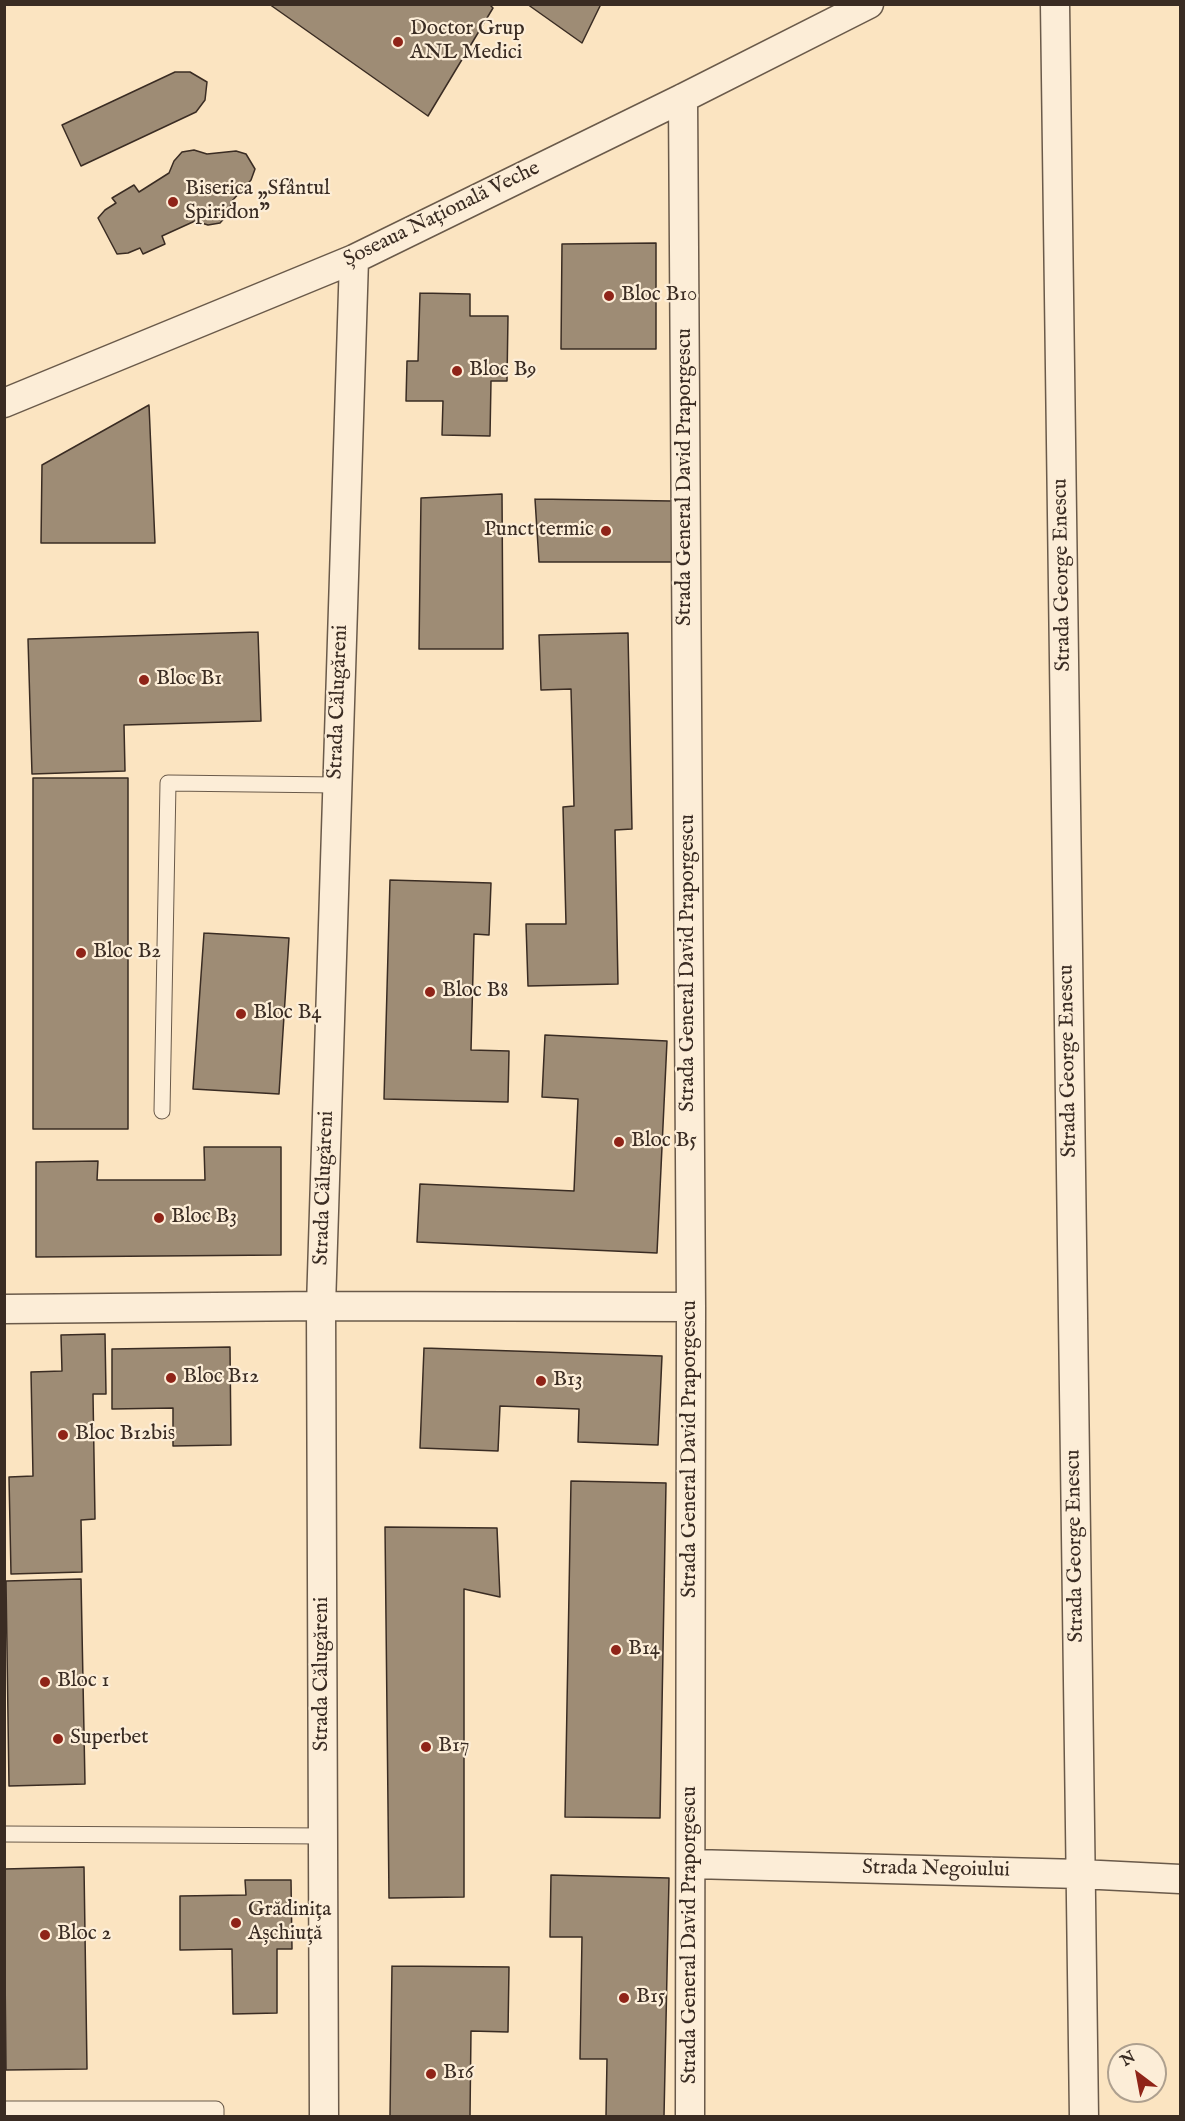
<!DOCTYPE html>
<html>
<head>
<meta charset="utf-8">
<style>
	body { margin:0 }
	#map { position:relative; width:1185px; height:2121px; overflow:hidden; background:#fbe4c1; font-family:"IM FELL English",serif }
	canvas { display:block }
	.frame { position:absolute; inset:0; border:6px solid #3a2c23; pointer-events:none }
	.north { position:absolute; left:1107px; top:2043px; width:60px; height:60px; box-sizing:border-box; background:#fcedd7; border:2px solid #aea08f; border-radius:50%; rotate:328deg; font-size:16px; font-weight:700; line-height:24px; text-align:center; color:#3a2c23 }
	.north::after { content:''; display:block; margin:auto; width:21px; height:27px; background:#8f2418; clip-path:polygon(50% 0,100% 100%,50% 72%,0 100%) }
</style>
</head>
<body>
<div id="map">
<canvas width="1185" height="2121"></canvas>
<div class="frame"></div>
<div class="north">N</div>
</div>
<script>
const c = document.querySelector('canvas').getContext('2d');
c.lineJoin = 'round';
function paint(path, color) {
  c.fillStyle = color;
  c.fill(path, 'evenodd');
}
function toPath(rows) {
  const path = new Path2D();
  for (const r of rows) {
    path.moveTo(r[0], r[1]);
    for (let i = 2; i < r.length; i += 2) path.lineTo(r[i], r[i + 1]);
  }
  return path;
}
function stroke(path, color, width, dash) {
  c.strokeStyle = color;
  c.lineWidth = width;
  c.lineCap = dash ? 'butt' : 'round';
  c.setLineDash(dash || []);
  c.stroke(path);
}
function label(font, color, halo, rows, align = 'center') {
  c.font = font + ' "IM FELL English",serif';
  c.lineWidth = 4.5;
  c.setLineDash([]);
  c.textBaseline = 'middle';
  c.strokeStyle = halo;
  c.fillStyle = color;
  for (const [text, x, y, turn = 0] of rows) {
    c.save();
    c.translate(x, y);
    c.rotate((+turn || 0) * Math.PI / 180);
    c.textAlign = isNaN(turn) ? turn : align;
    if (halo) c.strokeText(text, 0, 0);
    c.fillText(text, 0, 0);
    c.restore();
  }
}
const building = toPath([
	[269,4,489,4,493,8,428,116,269,4],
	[527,4,601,4,582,43,527,4],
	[175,72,190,72,207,82,205,100,196,112,81,166,62,125,175,72],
	[194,150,207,154,236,151,246,154,255,169,251,180,232,201,228,214,220,223,208,225,195,221,162,236,165,244,143,254,140,248,128,253,117,254,98,218,105,210,116,203,112,198,134,185,139,192,169,173,174,161,182,152,194,150],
	[656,243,656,349,561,349,562,244,656,243],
	[420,293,470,294,470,316,508,316,507,381,491,381,490,436,442,435,443,401,406,401,407,361,418,361,420,293],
	[149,405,155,543,41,543,42,465,149,405],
	[502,494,503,649,419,649,421,498,502,494],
	[535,499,672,501,678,562,539,562,535,499],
	[258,632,261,721,124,725,125,771,32,774,28,639,258,632],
	[628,633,632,829,615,830,618,984,528,986,526,924,566,924,563,807,574,806,571,689,541,690,539,635,628,633],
	[33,778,128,778,128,1129,33,1129,33,778],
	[390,880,491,883,489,935,474,934,471,1050,509,1051,508,1102,384,1099,390,880],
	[204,933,289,938,279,1094,193,1089,204,933],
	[545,1035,667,1041,657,1253,417,1242,420,1184,574,1191,578,1099,542,1097,545,1035],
	[204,1147,281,1147,281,1255,36,1257,36,1162,98,1161,97,1180,205,1180,204,1147],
	[105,1334,106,1394,93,1394,95,1519,81,1520,82,1572,11,1574,9,1477,33,1476,31,1372,62,1371,61,1335,105,1334],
	[230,1347,231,1445,173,1446,173,1408,112,1409,112,1349,230,1347],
	[424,1348,662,1356,658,1445,578,1442,579,1409,500,1406,498,1451,420,1448,424,1348],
	[571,1481,666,1483,660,1818,565,1817,571,1481],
	[385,1527,497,1528,500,1597,464,1589,464,1897,389,1898,385,1527],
	[81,1579,85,1784,9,1786,6,1581,81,1579],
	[84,1867,87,2069,6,2070,4,1869,84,1867],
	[551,1875,669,1878,664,2116,606,2116,607,2059,580,2059,582,1937,550,1937,551,1875],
	[245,1880,291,1880,292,1949,277,1949,277,2013,233,2014,232,1949,180,1950,180,1896,246,1895,245,1880],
	[392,1966,509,1967,508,2032,471,2031,470,2116,390,2116,392,1966]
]);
paint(building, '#9e8c75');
stroke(building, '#3a2c23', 1.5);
const lane = toPath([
	[162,1111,168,783,337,785],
	[4,1834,324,1836],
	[4,2109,216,2109,216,2116]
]);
const street = toPath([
	[1055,4,1084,2116],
	[683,98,691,1307,690,2116],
	[4,403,354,259,683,98,869,4],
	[4,1309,321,1306,691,1307],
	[692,1864,1080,1874,1180,1879],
	[324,2116,321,1306,354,259]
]);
stroke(lane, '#6a5a4a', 17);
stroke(street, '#6a5a4a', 31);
stroke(lane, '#fcedd7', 15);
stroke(street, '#fcedd7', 28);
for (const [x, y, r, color] of [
	[398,42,6,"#8f2418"],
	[173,202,6,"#8f2418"],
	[609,296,6,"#8f2418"],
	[457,371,6,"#8f2418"],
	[606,531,6,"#8f2418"],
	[144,680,6,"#8f2418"],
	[81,953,6,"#8f2418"],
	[430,992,6,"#8f2418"],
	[241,1014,6,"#8f2418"],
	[619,1142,6,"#8f2418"],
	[159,1218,6,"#8f2418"],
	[171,1378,6,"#8f2418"],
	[541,1381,6,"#8f2418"],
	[63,1435,6,"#8f2418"],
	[616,1650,6,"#8f2418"],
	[45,1682,6,"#8f2418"],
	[58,1739,6,"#8f2418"],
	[426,1747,6,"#8f2418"],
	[236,1923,6,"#8f2418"],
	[45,1935,6,"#8f2418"],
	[624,1998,6,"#8f2418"],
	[431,2074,6,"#8f2418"]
]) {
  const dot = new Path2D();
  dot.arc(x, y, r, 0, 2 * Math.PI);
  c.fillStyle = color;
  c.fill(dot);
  stroke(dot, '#fcedd7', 2);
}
label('21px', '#3a2c23', '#fcedd7', [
	["Doctor Grup",410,30],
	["ANL Medici",410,54],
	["Biserica „Sfântul",185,190],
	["Spiridon\"",185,214],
	["Bloc B10",621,296],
	["Bloc B9",469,371],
	["Punct termic",594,531,"right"],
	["Bloc B1",156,680],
	["Bloc B2",93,953],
	["Bloc B8",442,992],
	["Bloc B4",253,1014],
	["Bloc B5",631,1142],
	["Bloc B3",171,1218],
	["Bloc B12",183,1378],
	["B13",553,1381],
	["Bloc B12bis",75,1435],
	["B14",628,1650],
	["Bloc 1",57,1682],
	["Superbet",70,1739],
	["B17",438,1747],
	["Grădinița",248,1911],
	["Așchiuță",248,1935],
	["Bloc 2",57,1935],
	["B15",636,1998],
	["B16",443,2074]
], 'left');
label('21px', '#3a2c23', '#fcedd7', [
	["Șoseaua Națională Veche",442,215,-26],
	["Strada General David Praporgescu",686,477,-90],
	["Strada George Enescu",1063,575,-91],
	["Strada Călugăreni",339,702,-88],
	["Strada General David Praporgescu",689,963,-90],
	["Strada George Enescu",1069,1061,-91],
	["Strada Călugăreni",325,1188,-88],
	["Strada General David Praporgescu",691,1449,-90],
	["Strada George Enescu",1076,1546,-91],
	["Strada Călugăreni",323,1674,-90],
	["Strada Negoiului",936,1870,1],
	["Strada General David Praporgescu",691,1935,-90]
]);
</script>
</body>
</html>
